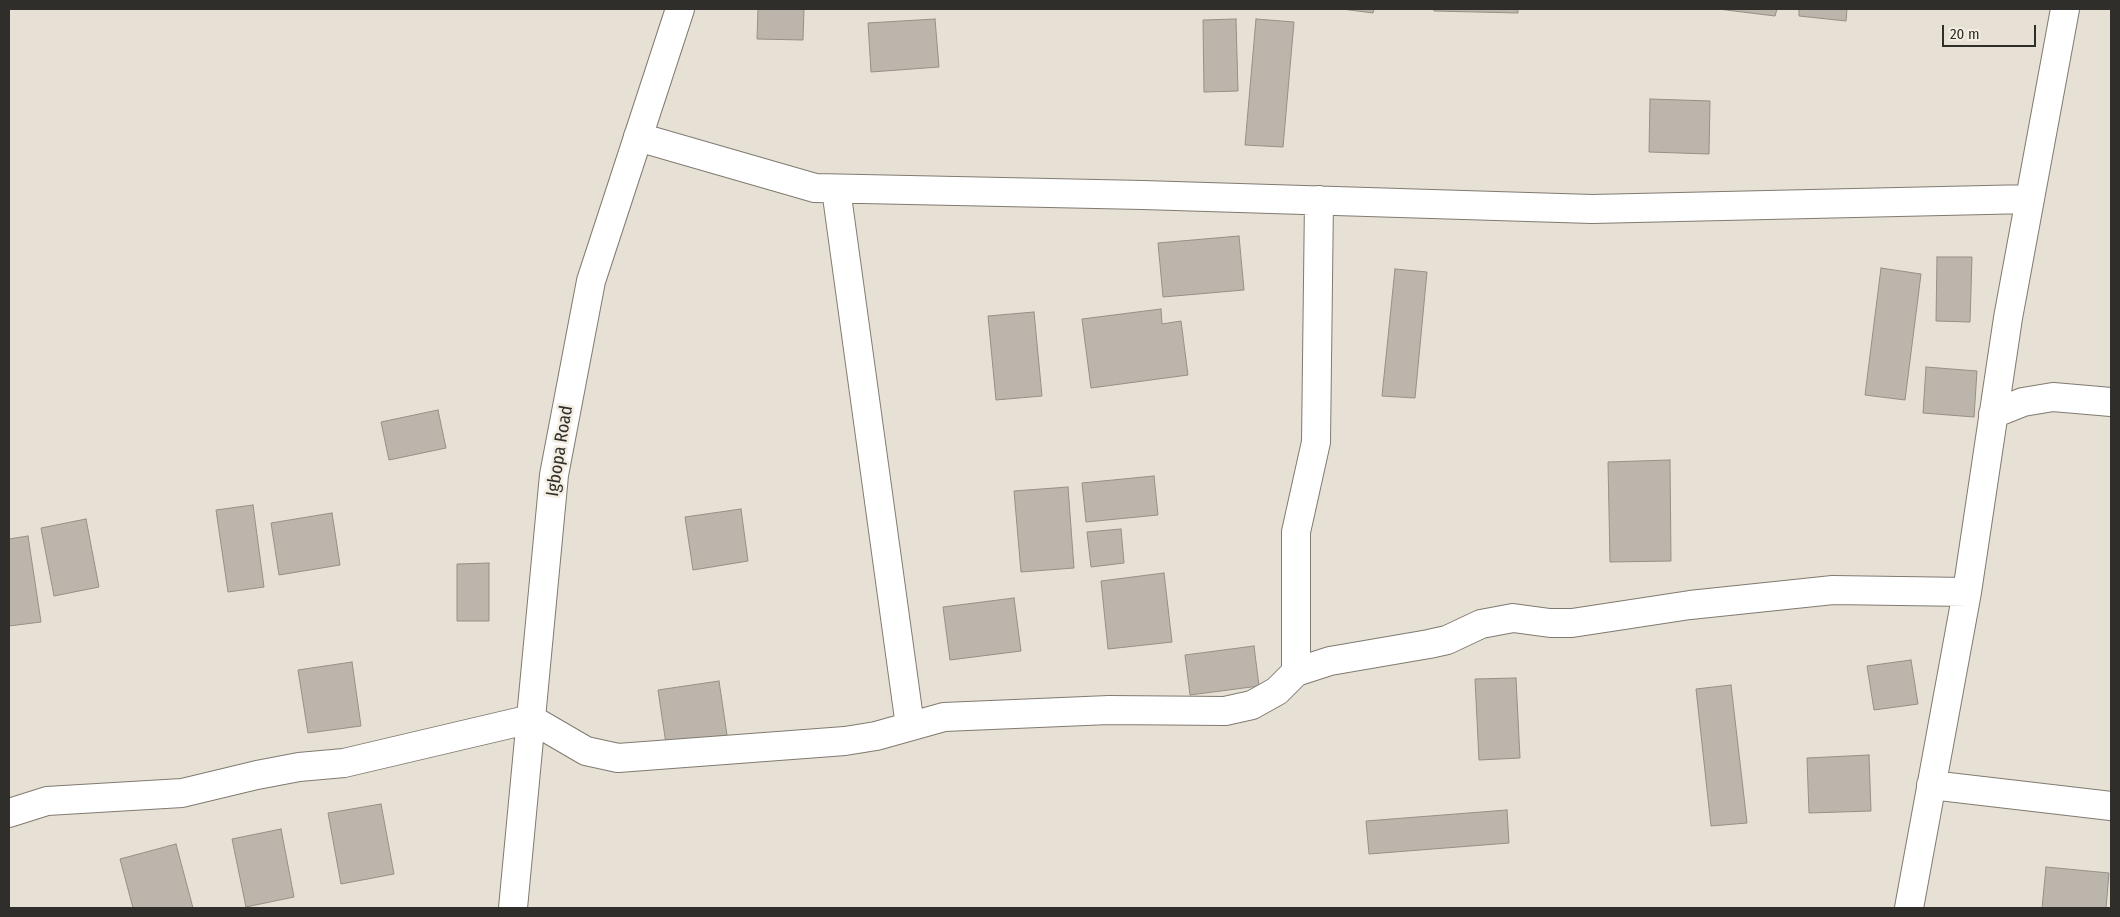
<!DOCTYPE html>
<html>
<head>
<meta charset="utf-8">
<style>
	body { margin:0 }
	#map { position:relative; width:2120px; height:917px; overflow:hidden; background:#e7e0d5; font-family:"Fira Sans Condensed",sans-serif }
	canvas { display:block }
	.frame { position:absolute; inset:0; border:10px solid #302e2a; pointer-events:none }
	.scale { position:absolute; left:1942px; top:25px; width:94px; height:22px; box-sizing:border-box; border:2px solid #302e2a; border-top:0; padding-left:6px; font-size:15px; line-height:18px; white-space:nowrap; color:#302e2a; -webkit-text-stroke:4px #f4ede2; paint-order:stroke }
</style>
</head>
<body>
<div id="map">
<canvas width="2120" height="917"></canvas>
<div class="frame"></div>
<div class="scale">20 m</div>
</div>
<script>
const c = document.querySelector('canvas').getContext('2d');
c.lineJoin = 'round';
function paint(path, color) {
  c.fillStyle = color;
  c.fill(path, 'evenodd');
}
function toPath(rows) {
  const path = new Path2D();
  for (const r of rows) {
    path.moveTo(r[0], r[1]);
    for (let i = 2; i < r.length; i += 2) path.lineTo(r[i], r[i + 1]);
  }
  return path;
}
function stroke(path, color, width, dash) {
  c.strokeStyle = color;
  c.lineWidth = width;
  c.lineCap = dash ? 'butt' : 'round';
  c.setLineDash(dash || []);
  c.stroke(path);
}
function label(font, color, halo, rows, align = 'center') {
  c.font = font + ' "Fira Sans Condensed",sans-serif';
  c.lineWidth = 5;
  c.setLineDash([]);
  c.textBaseline = 'middle';
  c.strokeStyle = halo;
  c.fillStyle = color;
  for (const [text, x, y, turn = 0] of rows) {
    c.save();
    c.translate(x, y);
    c.rotate((+turn || 0) * Math.PI / 180);
    c.textAlign = isNaN(turn) ? turn : align;
    if (halo) c.strokeText(text, 0, 0);
    c.fillText(text, 0, 0);
    c.restore();
  }
}
const building = toPath([
	[758,9,804,9,803,40,757,39,758,9],
	[1342,9,1374,9,1373,13,1342,9],
	[1434,9,1518,9,1518,13,1434,11,1434,9],
	[1718,9,1777,9,1775,16,1718,9],
	[1799,9,1847,9,1846,21,1799,16,1799,9],
	[935,19,939,67,871,72,868,23,935,19],
	[1236,19,1238,91,1204,92,1203,20,1236,19],
	[1256,19,1294,22,1283,147,1245,145,1256,19],
	[1650,99,1710,101,1709,154,1649,152,1650,99],
	[1239,236,1244,290,1163,297,1158,243,1239,236],
	[1937,257,1972,257,1970,322,1936,321,1937,257],
	[1881,268,1921,274,1905,400,1865,395,1881,268],
	[1395,269,1427,272,1415,398,1382,396,1395,269],
	[1161,309,1162,324,1181,321,1188,375,1091,388,1082,319,1161,309],
	[1034,312,1042,396,996,400,988,316,1034,312],
	[1926,367,1977,371,1974,417,1923,413,1926,367],
	[438,410,446,448,389,460,381,422,438,410],
	[1670,460,1671,561,1610,562,1608,462,1670,460],
	[1154,476,1158,515,1086,522,1082,483,1154,476],
	[1068,487,1074,568,1021,572,1014,491,1068,487],
	[253,505,264,587,228,592,216,510,253,505],
	[741,509,748,561,693,570,685,517,741,509],
	[332,513,340,565,279,575,271,523,332,513],
	[86,519,99,587,54,596,41,528,86,519],
	[1121,529,1124,563,1091,567,1087,532,1121,529],
	[28,536,41,622,9,626,9,539,28,536],
	[489,563,489,621,457,621,457,564,489,563],
	[1164,573,1172,642,1108,649,1101,581,1164,573],
	[1014,598,1021,651,950,660,943,607,1014,598],
	[1254,646,1259,686,1190,695,1185,655,1254,646],
	[1911,660,1918,704,1874,710,1867,666,1911,660],
	[352,662,361,726,308,733,298,670,352,662],
	[1516,678,1520,758,1479,760,1475,679,1516,678],
	[719,681,727,735,666,744,658,690,719,681],
	[1731,685,1747,823,1711,826,1696,689,1731,685],
	[1869,755,1871,811,1809,813,1807,758,1869,755],
	[381,804,394,874,341,884,328,813,381,804],
	[1507,810,1509,843,1369,854,1366,821,1507,810],
	[281,829,294,897,246,907,232,839,281,829],
	[176,844,193,908,133,908,120,859,176,844],
	[2046,867,2109,873,2106,908,2042,908,2046,867]
]);
paint(building, '#bcb5ab');
stroke(building, '#958f85', 1);
const street = toPath([
	[638,137,815,188,1143,195,1592,209,2030,199],
	[836,189,910,726],
	[1993,414,2023,402,2053,397,2111,402],
	[1296,672,1296,532,1316,442,1319,200],
	[1931,785,2111,806],
	[9,813,47,801,182,793,257,775,299,767,344,763,531,719,586,751,618,758,845,741,876,736,944,717,1109,710,1225,711,1252,705,1277,691,1296,672,1330,661,1429,644,1447,640,1481,624,1513,618,1550,623,1572,623,1690,605,1833,590,1967,592],
	[1909,908,1967,592,2008,318,2065,9]
]);
const secondary = toPath([
	[513,908,554,475,591,281,680,9]
]);
stroke(street, '#807a70', 30);
stroke(secondary, '#807a70', 30);
stroke(street, '#fff', 28);
stroke(secondary, '#fff', 28);
label('18px', '#302e2a', '#f4ede2', [
	["Igbopa Road",560,451,-81]
]);
</script>
</body>
</html>
